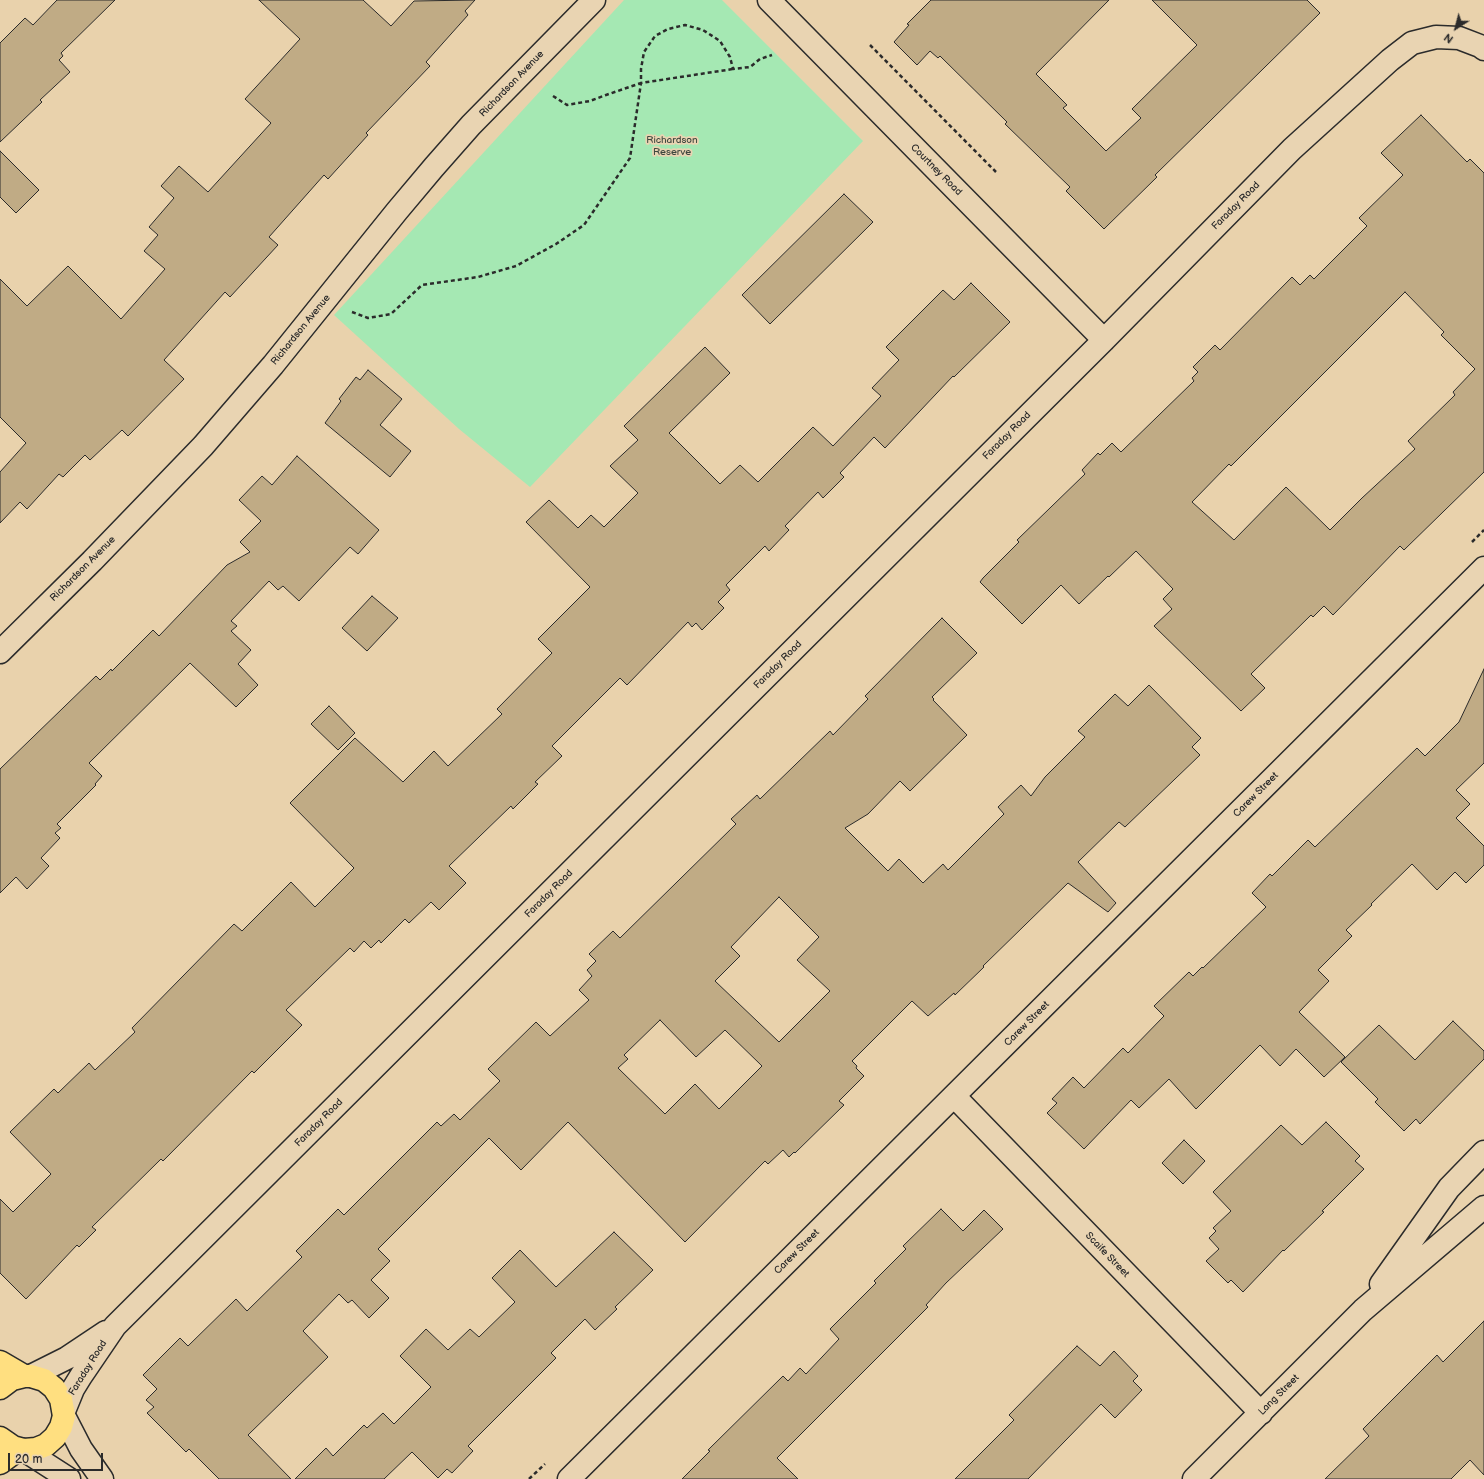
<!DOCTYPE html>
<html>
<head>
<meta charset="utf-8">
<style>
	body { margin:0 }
	#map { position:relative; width:1484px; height:1479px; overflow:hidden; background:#e9d2ac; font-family:"Balsamiq Sans",sans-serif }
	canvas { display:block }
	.north { position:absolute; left:1436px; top:8px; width:40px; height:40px; -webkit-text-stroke:3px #e9d4b2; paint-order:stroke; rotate:216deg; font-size:11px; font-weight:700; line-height:16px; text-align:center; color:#2b2b2b }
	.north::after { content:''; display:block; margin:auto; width:14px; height:18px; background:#2b2b2b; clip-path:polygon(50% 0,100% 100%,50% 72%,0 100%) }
	.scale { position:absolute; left:8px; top:1453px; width:95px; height:18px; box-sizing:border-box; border:2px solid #2b2b2b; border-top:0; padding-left:5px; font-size:12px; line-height:14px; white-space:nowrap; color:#2b2b2b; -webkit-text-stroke:3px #e9d4b2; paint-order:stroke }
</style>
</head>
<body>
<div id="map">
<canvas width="1484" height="1479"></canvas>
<div class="north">N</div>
<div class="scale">20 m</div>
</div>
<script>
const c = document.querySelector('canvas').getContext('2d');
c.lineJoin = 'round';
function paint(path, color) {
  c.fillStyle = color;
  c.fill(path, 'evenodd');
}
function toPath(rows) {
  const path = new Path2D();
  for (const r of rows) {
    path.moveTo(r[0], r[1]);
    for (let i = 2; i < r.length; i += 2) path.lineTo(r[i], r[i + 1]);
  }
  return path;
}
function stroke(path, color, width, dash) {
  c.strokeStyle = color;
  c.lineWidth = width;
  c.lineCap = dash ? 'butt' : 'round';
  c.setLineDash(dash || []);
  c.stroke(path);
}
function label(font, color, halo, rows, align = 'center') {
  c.font = font + ' "Balsamiq Sans",sans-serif';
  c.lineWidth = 3.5;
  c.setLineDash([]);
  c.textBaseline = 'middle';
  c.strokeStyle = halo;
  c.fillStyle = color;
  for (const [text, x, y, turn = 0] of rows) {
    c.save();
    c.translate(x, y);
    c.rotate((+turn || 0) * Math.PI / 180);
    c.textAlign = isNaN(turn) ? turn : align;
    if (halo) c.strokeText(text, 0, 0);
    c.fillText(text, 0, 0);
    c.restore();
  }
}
paint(toPath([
	[624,0,722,0,863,141,530,487,459,429,334,315]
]), '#a5e8b3');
const building = toPath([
	[57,0,115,0,61,53,63,56,59,60,70,72,40,100,42,102,0,142,0,43,25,18,33,25,57,0],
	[259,0,363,0,391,26,414,1,475,0,465,11,468,15,426,62,430,66,366,133,368,135,328,179,324,175,269,237,278,245,230,297,225,292,164,360,184,379,128,436,122,430,90,460,85,455,63,477,59,474,27,509,20,502,0,523,0,472,26,443,0,417,0,279,27,306,68,266,121,319,165,269,144,251,158,235,149,227,174,198,161,186,179,166,208,192,271,123,245,99,300,39,259,0],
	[931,0,1109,0,1036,74,1067,105,1063,108,1106,151,1141,118,1132,109,1197,45,1152,0,1307,0,1320,13,1155,175,1157,177,1104,229,1066,191,1070,187,1005,124,1007,122,940,56,938,58,930,51,917,65,894,42,909,25,907,24,931,0],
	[1421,115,1467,162,1470,159,1484,173,1484,472,1404,550,1400,546,1333,615,1324,606,1313,617,1311,615,1251,674,1265,688,1241,711,1154,626,1172,609,1163,599,1173,589,1136,551,1109,577,1108,576,1079,604,1061,585,1022,624,980,582,983,578,1019,542,1017,540,1085,474,1082,470,1098,453,1100,455,1112,443,1121,452,1194,381,1192,378,1198,372,1193,367,1215,345,1220,350,1292,277,1300,285,1310,275,1314,279,1367,226,1359,218,1403,175,1381,153,1421,115],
	[1405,292,1444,332,1441,335,1475,369,1453,392,1455,395,1408,441,1415,449,1362,498,1330,530,1286,487,1234,540,1192,502,1229,464,1231,466,1405,292],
	[0,151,39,190,16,213,0,197,0,151],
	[844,194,873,222,770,324,742,295,844,194],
	[971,283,1010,322,954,377,953,376,885,448,874,437,840,473,844,477,823,498,818,492,785,526,789,530,769,551,765,546,726,585,730,590,718,602,724,608,702,630,696,623,692,627,688,622,627,685,620,678,552,746,562,756,535,782,538,784,513,809,511,806,449,866,466,883,439,910,431,902,409,923,405,919,381,943,379,940,371,948,364,941,354,952,350,948,286,1010,302,1025,254,1073,252,1071,163,1161,161,1159,92,1227,96,1230,79,1247,77,1245,26,1299,0,1273,0,1199,13,1212,51,1174,10,1132,54,1089,58,1093,89,1063,95,1070,135,1032,132,1028,234,924,242,931,291,882,315,907,354,868,290,803,355,738,403,782,434,751,448,766,502,714,497,709,552,653,538,639,590,587,526,522,549,500,578,528,591,515,604,527,638,493,610,466,638,440,624,426,705,347,730,373,669,433,720,484,740,465,758,482,813,427,833,446,881,396,872,388,899,360,886,347,943,290,954,300,971,283],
	[368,370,402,399,380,425,411,451,390,477,325,423,341,401,339,399,356,377,360,380,368,370],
	[297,456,379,530,358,554,350,547,299,601,283,586,278,590,269,581,231,621,237,626,231,631,251,650,238,664,258,685,236,707,190,663,89,763,102,776,95,784,96,785,57,824,61,828,55,833,60,838,41,858,49,866,27,889,16,877,0,893,0,769,96,676,100,680,111,669,112,671,153,630,159,636,227,565,250,552,240,542,261,521,239,500,262,476,272,485,297,456],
	[372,596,398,618,367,651,342,628,372,596],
	[942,618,977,653,932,697,934,699,933,700,967,735,910,791,900,781,868,814,845,828,888,871,899,859,923,883,943,864,948,870,1004,814,998,807,1021,785,1031,796,1045,777,1085,737,1078,731,1115,694,1128,706,1149,685,1201,738,1192,747,1200,755,1125,827,1119,822,1078,862,1116,903,1108,912,1068,883,983,966,984,967,955,995,954,993,928,1016,912,1001,852,1061,857,1066,856,1068,864,1076,839,1101,844,1105,795,1153,794,1152,789,1157,783,1150,768,1164,765,1161,685,1242,568,1122,521,1170,489,1138,378,1249,390,1261,371,1280,389,1298,369,1318,352,1300,348,1303,339,1294,303,1331,328,1357,248,1435,291,1479,219,1479,189,1449,186,1452,147,1413,154,1407,146,1400,157,1389,143,1375,180,1338,188,1346,236,1299,247,1311,302,1257,296,1251,338,1209,344,1215,437,1122,441,1126,454,1114,460,1120,500,1081,488,1069,536,1022,550,1036,589,1000,579,990,592,976,587,970,596,961,589,954,613,931,620,938,736,824,731,819,757,795,760,799,830,731,833,735,868,699,865,696,942,618],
	[779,897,819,937,797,960,830,991,779,1042,715,981,740,956,731,947,779,897],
	[660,1020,696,1057,725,1030,762,1066,719,1109,695,1084,665,1114,618,1068,628,1059,624,1055,660,1020],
	[1484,669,1484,763,1456,790,1470,804,1456,818,1484,846,1484,865,1466,883,1455,872,1437,890,1412,864,1371,904,1372,905,1346,930,1352,936,1318,970,1329,981,1299,1012,1345,1057,1324,1077,1296,1049,1280,1066,1260,1045,1196,1109,1169,1079,1139,1108,1131,1100,1084,1149,1047,1113,1057,1103,1052,1099,1073,1077,1084,1088,1123,1048,1128,1053,1164,1016,1154,1006,1189,972,1193,976,1202,967,1203,968,1266,907,1252,893,1270,874,1272,876,1308,840,1315,847,1417,748,1425,756,1459,722,1484,669],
	[329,706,355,733,338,750,311,724,329,706],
	[1453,1021,1484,1051,1484,1059,1420,1124,1416,1119,1404,1131,1375,1102,1378,1099,1341,1062,1379,1025,1415,1060,1453,1021],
	[1326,1122,1360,1156,1355,1161,1364,1169,1322,1211,1324,1212,1284,1251,1283,1250,1243,1292,1231,1280,1228,1283,1206,1261,1219,1249,1209,1238,1216,1231,1213,1228,1231,1211,1213,1192,1281,1125,1302,1145,1326,1122],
	[1184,1140,1205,1161,1183,1184,1162,1163,1184,1140],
	[941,1209,963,1231,984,1210,1003,1229,946,1283,926,1305,928,1307,777,1458,798,1479,682,1479,710,1451,708,1450,783,1376,788,1381,800,1368,806,1374,839,1339,830,1329,876,1283,874,1281,906,1249,903,1246,941,1209],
	[614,1232,653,1270,615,1307,617,1309,595,1330,585,1319,551,1353,556,1358,468,1446,473,1451,452,1473,447,1469,438,1478,412,1452,384,1479,295,1479,326,1448,333,1456,364,1425,367,1428,383,1413,394,1424,431,1387,400,1356,426,1329,448,1350,470,1329,479,1337,515,1302,492,1278,520,1250,556,1287,614,1232],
	[1484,1321,1484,1475,1470,1460,1451,1479,1325,1479,1369,1436,1363,1429,1437,1355,1443,1362,1484,1321],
	[1077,1346,1100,1366,1114,1351,1138,1376,1133,1381,1142,1390,1115,1418,1101,1404,1028,1479,955,1479,1014,1420,1009,1415,1077,1346]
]);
paint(building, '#c0ab85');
stroke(building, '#2b2b2b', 1);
const minor = toPath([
	[769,0,1104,340],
	[0,652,92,561,203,446,273,365,397,211,434,167,471,125,594,0],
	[954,1096,1261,1413],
	[1381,1284,1449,1188,1484,1152],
	[31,1376,67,1358,106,1332],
	[64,1411,73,1389,81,1376,115,1326,1104,340,1292,149,1390,60,1412,43,1436,37,1459,38,1480,46,1484,49],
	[64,1416,81,1449,102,1479],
	[24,1450,69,1479],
	[569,1479,1484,568],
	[1194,1479,1363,1310,1484,1207]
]);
const major = toPath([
	[0,1362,24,1376],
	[0,1388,12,1379,24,1376,31,1376,44,1380,54,1388,61,1399,64,1416,61,1427,55,1437,46,1445,36,1449,24,1450,13,1447,0,1438],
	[0,1463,19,1449]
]);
stroke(minor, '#2b2b2b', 25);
stroke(major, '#2b2b2b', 25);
stroke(toPath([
	[870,45,996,172],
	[553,96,567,105,590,101,606,95,641,83,641,69,644,52,655,36,668,29,685,25,703,30,720,41,730,57,733,69,750,67,760,59,772,55],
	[352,312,368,318,391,314,422,285,478,277,516,266,556,244,584,225,630,158,641,83,733,69],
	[1472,542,1484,530],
	[529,1479,545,1464]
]), '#2b2b2b', 2.5, [4, 3]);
stroke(minor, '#e9d4b2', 22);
stroke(major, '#ffdf80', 22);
label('10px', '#2b2b2b', '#e9d4b2', [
	["Richardson Avenue",512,84,-46],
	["Courtney Road",936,170,45],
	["Faraday Road",1236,206,-45],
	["Richardson Avenue",301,330,-51],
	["Faraday Road",1007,436,-45],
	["Richardson Avenue",83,569,-45],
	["Faraday Road",778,665,-45],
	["Carew Street",1256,795,-45],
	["Faraday Road",549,894,-45],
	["Carew Street",1027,1024,-45],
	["Faraday Road",319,1123,-45],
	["Carew Street",797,1252,-45],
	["Scaife Street",1107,1255,46],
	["Faraday Road",88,1368,-58],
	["Lang Street",1279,1395,-45]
]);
label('10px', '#3d473f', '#e9d4b2', [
	["Richardson",672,140],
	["Reserve",672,152]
]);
</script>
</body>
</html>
